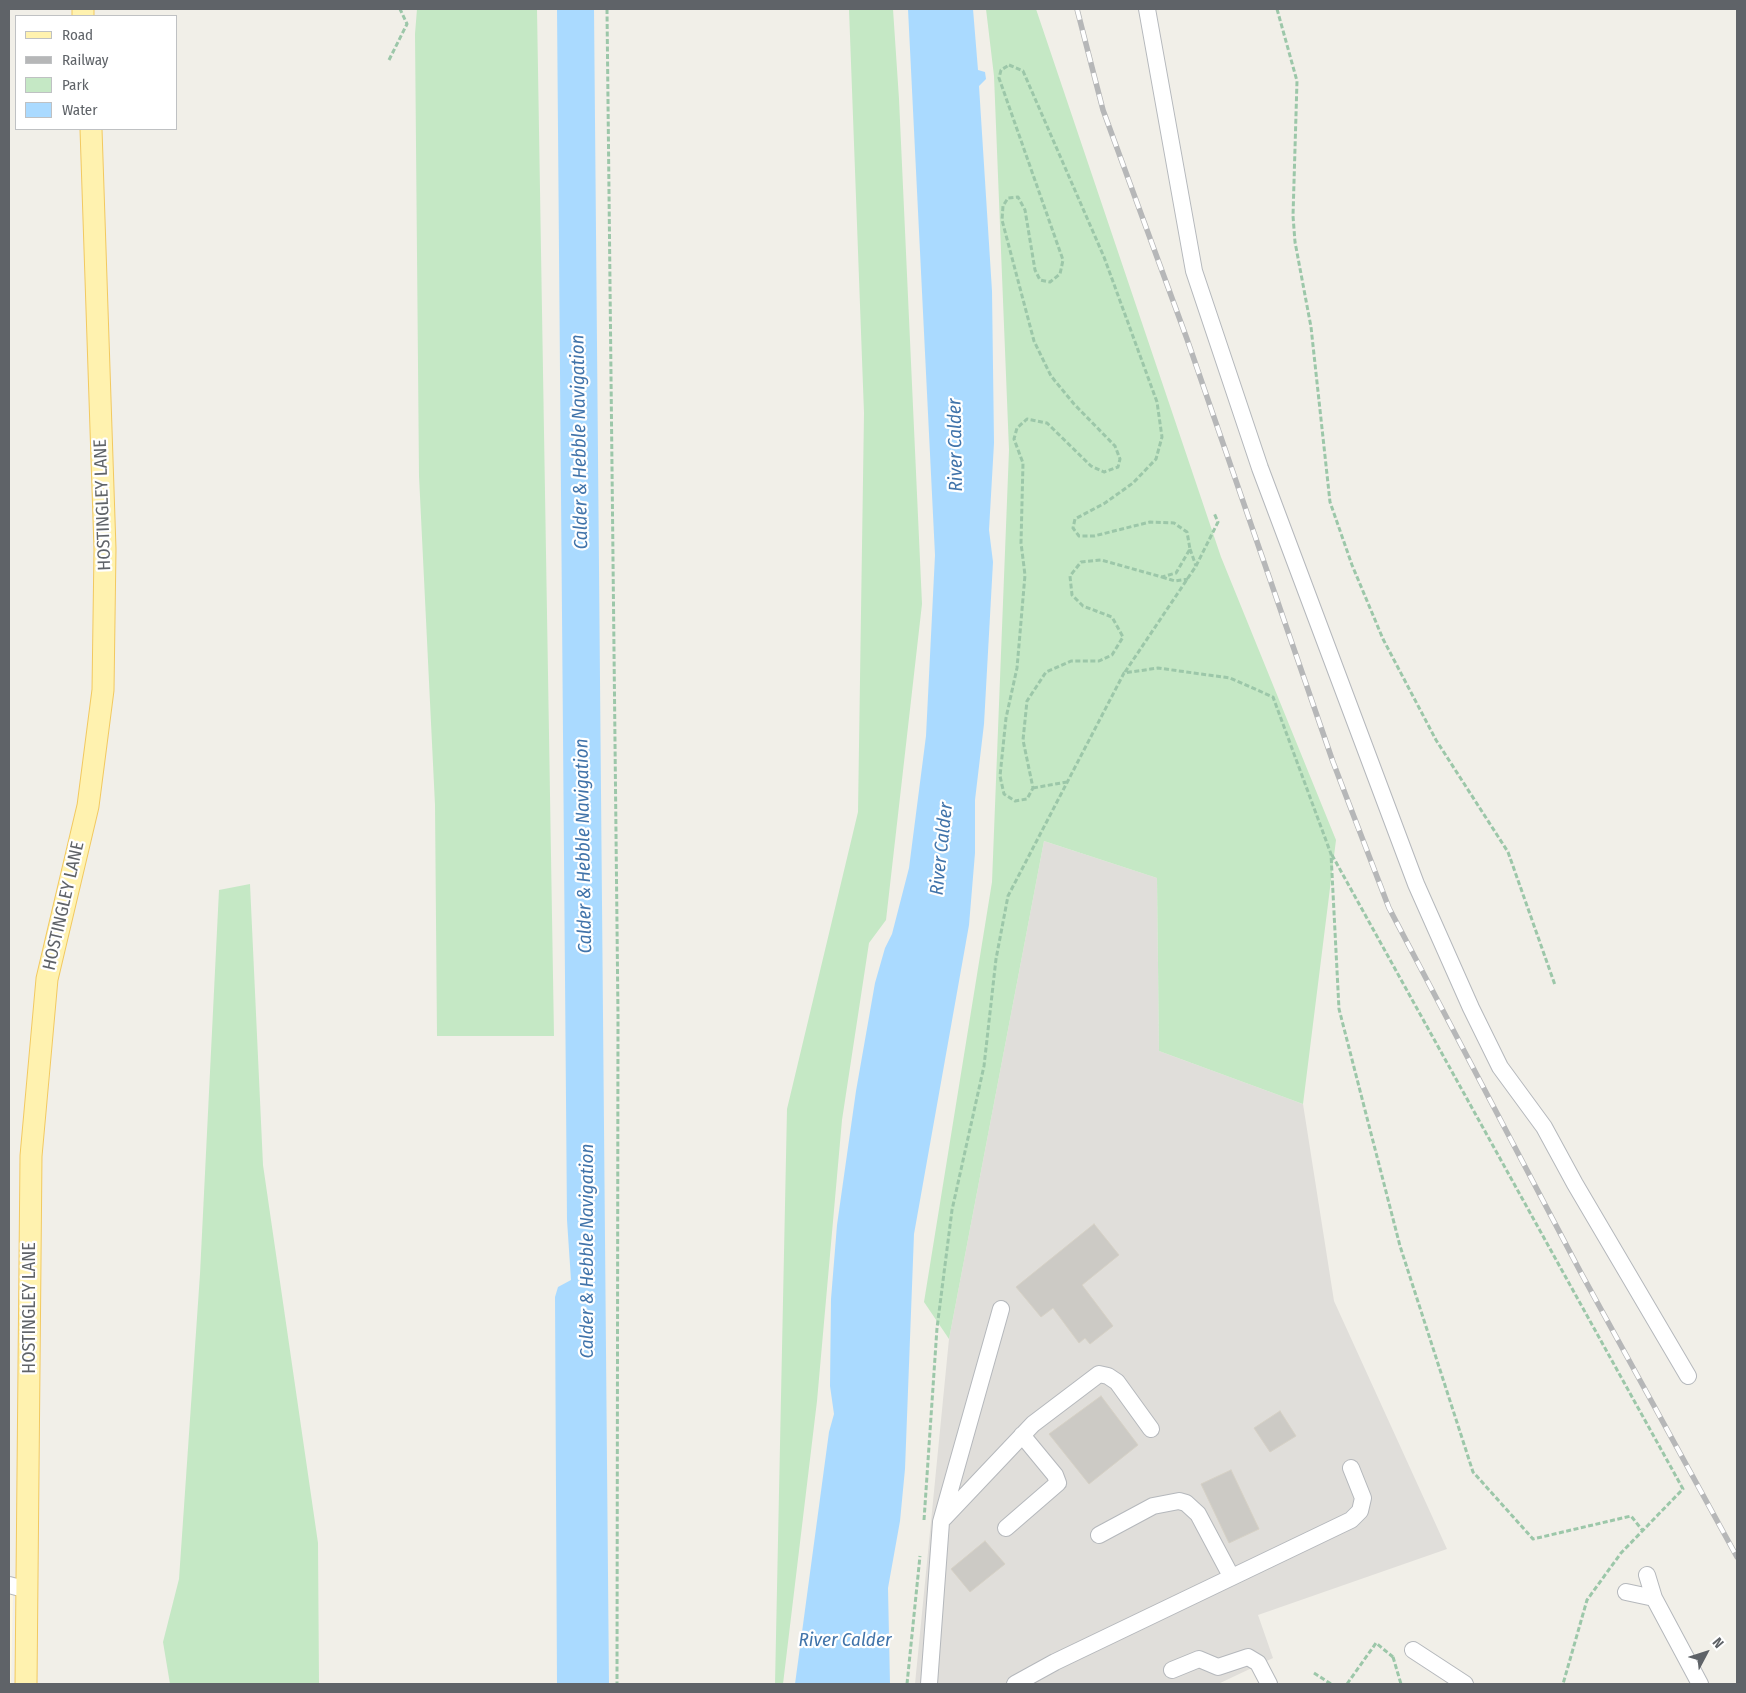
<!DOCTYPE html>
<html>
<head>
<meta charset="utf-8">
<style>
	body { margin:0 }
	#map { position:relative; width:1746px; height:1693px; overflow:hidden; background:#f1efe8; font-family:"Fira Sans Condensed",sans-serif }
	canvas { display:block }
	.frame { position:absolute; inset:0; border:10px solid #5f6368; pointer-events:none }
	.legend { position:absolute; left:15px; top:15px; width:162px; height:115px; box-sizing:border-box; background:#fff; border:1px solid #bfc1c3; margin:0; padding:6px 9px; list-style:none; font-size:15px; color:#5f6368 }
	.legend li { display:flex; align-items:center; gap:10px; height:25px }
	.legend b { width:25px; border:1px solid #bfc1c3 }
	.north { position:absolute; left:1681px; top:1628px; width:50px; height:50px; -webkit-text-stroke:4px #fff; paint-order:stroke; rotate:50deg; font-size:14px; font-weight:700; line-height:20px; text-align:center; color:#5f6368 }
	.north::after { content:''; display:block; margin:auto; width:18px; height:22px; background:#5f6368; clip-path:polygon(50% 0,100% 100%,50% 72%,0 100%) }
</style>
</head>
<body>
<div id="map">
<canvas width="1746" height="1693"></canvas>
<div class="frame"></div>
<ul class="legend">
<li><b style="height:6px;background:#fff2af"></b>Road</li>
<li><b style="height:6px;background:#b6b7b8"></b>Railway</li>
<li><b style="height:14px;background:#c5e8c5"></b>Park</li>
<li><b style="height:14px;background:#aadaff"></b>Water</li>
</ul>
<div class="north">N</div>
</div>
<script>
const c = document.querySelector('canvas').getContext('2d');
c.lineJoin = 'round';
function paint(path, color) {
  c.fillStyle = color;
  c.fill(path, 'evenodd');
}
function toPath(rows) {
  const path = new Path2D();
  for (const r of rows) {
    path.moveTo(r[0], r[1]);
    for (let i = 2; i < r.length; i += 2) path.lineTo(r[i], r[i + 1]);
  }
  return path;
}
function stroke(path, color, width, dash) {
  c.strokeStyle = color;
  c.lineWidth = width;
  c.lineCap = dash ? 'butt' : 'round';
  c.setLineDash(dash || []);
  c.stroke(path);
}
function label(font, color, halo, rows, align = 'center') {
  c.font = font + ' "Fira Sans Condensed",sans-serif';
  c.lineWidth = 4.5;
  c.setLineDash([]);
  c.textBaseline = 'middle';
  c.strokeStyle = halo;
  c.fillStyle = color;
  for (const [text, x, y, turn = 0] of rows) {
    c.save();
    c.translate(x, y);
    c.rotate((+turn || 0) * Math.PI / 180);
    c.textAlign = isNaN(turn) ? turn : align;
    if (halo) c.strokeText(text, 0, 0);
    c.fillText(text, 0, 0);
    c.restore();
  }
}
paint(toPath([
	[9,1590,13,1594,11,1684,9,1684]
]), '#fef7e0');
paint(toPath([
	[1044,841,1157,878,1159,1051,1303,1104,1334,1301,1447,1549,1258,1615,1273,1658,1218,1684,915,1684,949,1339]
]), '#e0deda');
paint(toPath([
	[417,9,537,9,554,1036,437,1036,435,805,419,476,415,34],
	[849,9,893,9,899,99,922,604,886,920,869,943,842,1120,817,1401,783,1684,775,1684,787,1109,858,812,864,413],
	[986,9,1036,9,1221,557,1336,840,1303,1104,1159,1051,1157,878,1044,841,949,1339,924,1302,992,882,1009,450,994,76],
	[250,884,263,1165,318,1543,319,1684,170,1684,163,1642,179,1579,200,1274,219,890]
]), '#c5e8c5');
paint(toPath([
	[557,9,594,9,609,1684,557,1684,555,1297,558,1287,571,1280,567,1220],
	[908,9,973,9,978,70,985,72,986,79,979,86,992,291,994,443,989,530,993,562,984,724,975,800,975,853,969,925,914,1234,905,1469,900,1521,888,1588,890,1684,795,1684,829,1432,834,1414,830,1386,831,1299,837,1225,856,1091,875,983,885,948,892,934,909,868,926,736,935,555]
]), '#aadaff');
const building = toPath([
	[1094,1224,1119,1255,1082,1285,1113,1326,1090,1344,1085,1338,1079,1343,1053,1308,1041,1317,1016,1287,1094,1224],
	[1101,1396,1138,1445,1089,1484,1049,1434,1101,1396],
	[1280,1411,1296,1436,1270,1452,1254,1428,1280,1411],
	[1231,1470,1259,1529,1229,1543,1201,1484,1231,1470],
	[985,1541,1005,1564,970,1592,951,1569,985,1541]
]);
paint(building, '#cccac5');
stroke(building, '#d6d1c6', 1);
const minor = toPath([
	[1147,9,1194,271,1260,468,1416,884,1471,1008,1500,1067,1544,1127,1575,1184,1688,1376],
	[944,1518,1033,1424,1099,1374,1108,1376,1117,1382,1151,1429],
	[1006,1528,1058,1483,1055,1475,1022,1435],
	[1099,1535,1153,1506,1179,1501,1186,1503,1198,1514,1231,1576],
	[1647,1575,1654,1598,1700,1684],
	[9,1585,28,1590],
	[1626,1592,1654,1598],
	[1413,1650,1465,1684],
	[1172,1670,1199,1659,1218,1667,1248,1657,1258,1663,1269,1684],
	[929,1684,941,1522,1001,1309],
	[1015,1684,1055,1662,1351,1520,1360,1511,1363,1498,1351,1468]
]);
const major = toPath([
	[83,9,83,16],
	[26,1684,31,1156,47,979,88,806,103,690,105,549,91,129]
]);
stroke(minor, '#b5b8bc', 18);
stroke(major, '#f2c960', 23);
stroke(toPath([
	[607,9,618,1016,617,1684],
	[1277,9,1297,81,1293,216,1295,242,1311,327,1330,502,1352,565,1383,639,1436,740,1508,852,1555,985],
	[389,60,407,24,400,9],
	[1009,65,1023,71,1104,257,1157,402,1162,437,1156,459,1133,483,1105,503,1075,519,1073,528,1079,536,1094,536,1150,522,1174,523,1187,532,1190,549,1176,573,1162,577,1101,560,1081,562,1070,576,1072,595,1083,606,1112,617,1123,637,1112,655,1099,661,1071,661,1046,672,1027,701,1023,740,1033,788,1027,799,1015,801,1004,794,1000,776,1006,718,1017,668,1025,575,1021,543,1023,463,1014,439,1017,428,1027,419,1047,423,1091,466,1104,472,1118,467,1120,459,1115,446,1074,404,1051,376,1034,341,1002,220,1003,206,1008,198,1018,197,1025,210,1035,270,1040,280,1050,282,1060,274,1063,260,999,78,1001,70,1009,65],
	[1190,549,1196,566],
	[1162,577,1175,581,1188,579],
	[1125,672,1196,566,1218,522,1214,513],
	[1033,788,1067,782],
	[1332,855,1683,1489,1621,1553,1587,1600,1563,1684],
	[924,1520,937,1328,952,1210,984,1066,996,959,1008,896,1124,673,1158,668,1230,678,1273,697,1331,854,1339,1009,1400,1246,1473,1472,1533,1539,1631,1516,1643,1531],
	[1393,1657,1401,1684],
	[1314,1673,1331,1684],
	[907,1684,920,1556],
	[1347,1684,1376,1643,1393,1657]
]), '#9cc7a9', 3, [5, 2.5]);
stroke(minor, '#fff', 16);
stroke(major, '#fff2af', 21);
const rail = toPath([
	[1077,9,1103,110,1187,339,1333,762,1389,908,1580,1271,1737,1557]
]);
stroke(rail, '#b6b7b8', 5.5);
stroke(rail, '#fff', 4, [11]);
label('18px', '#5f6368', '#fff', [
	["HOSTINGLEY LANE",103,505,-92],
	["HOSTINGLEY LANE",64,906,-77],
	["HOSTINGLEY LANE",30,1308,-90]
]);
label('italic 19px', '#4174aa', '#fff', [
	["Calder & Hebble Navigation",580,442,-91],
	["River Calder",956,445,-91],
	["Calder & Hebble Navigation",584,846,-91],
	["River Calder",942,849,-84],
	["Calder & Hebble Navigation",588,1251,-90],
	["River Calder",845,1641]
]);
</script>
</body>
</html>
